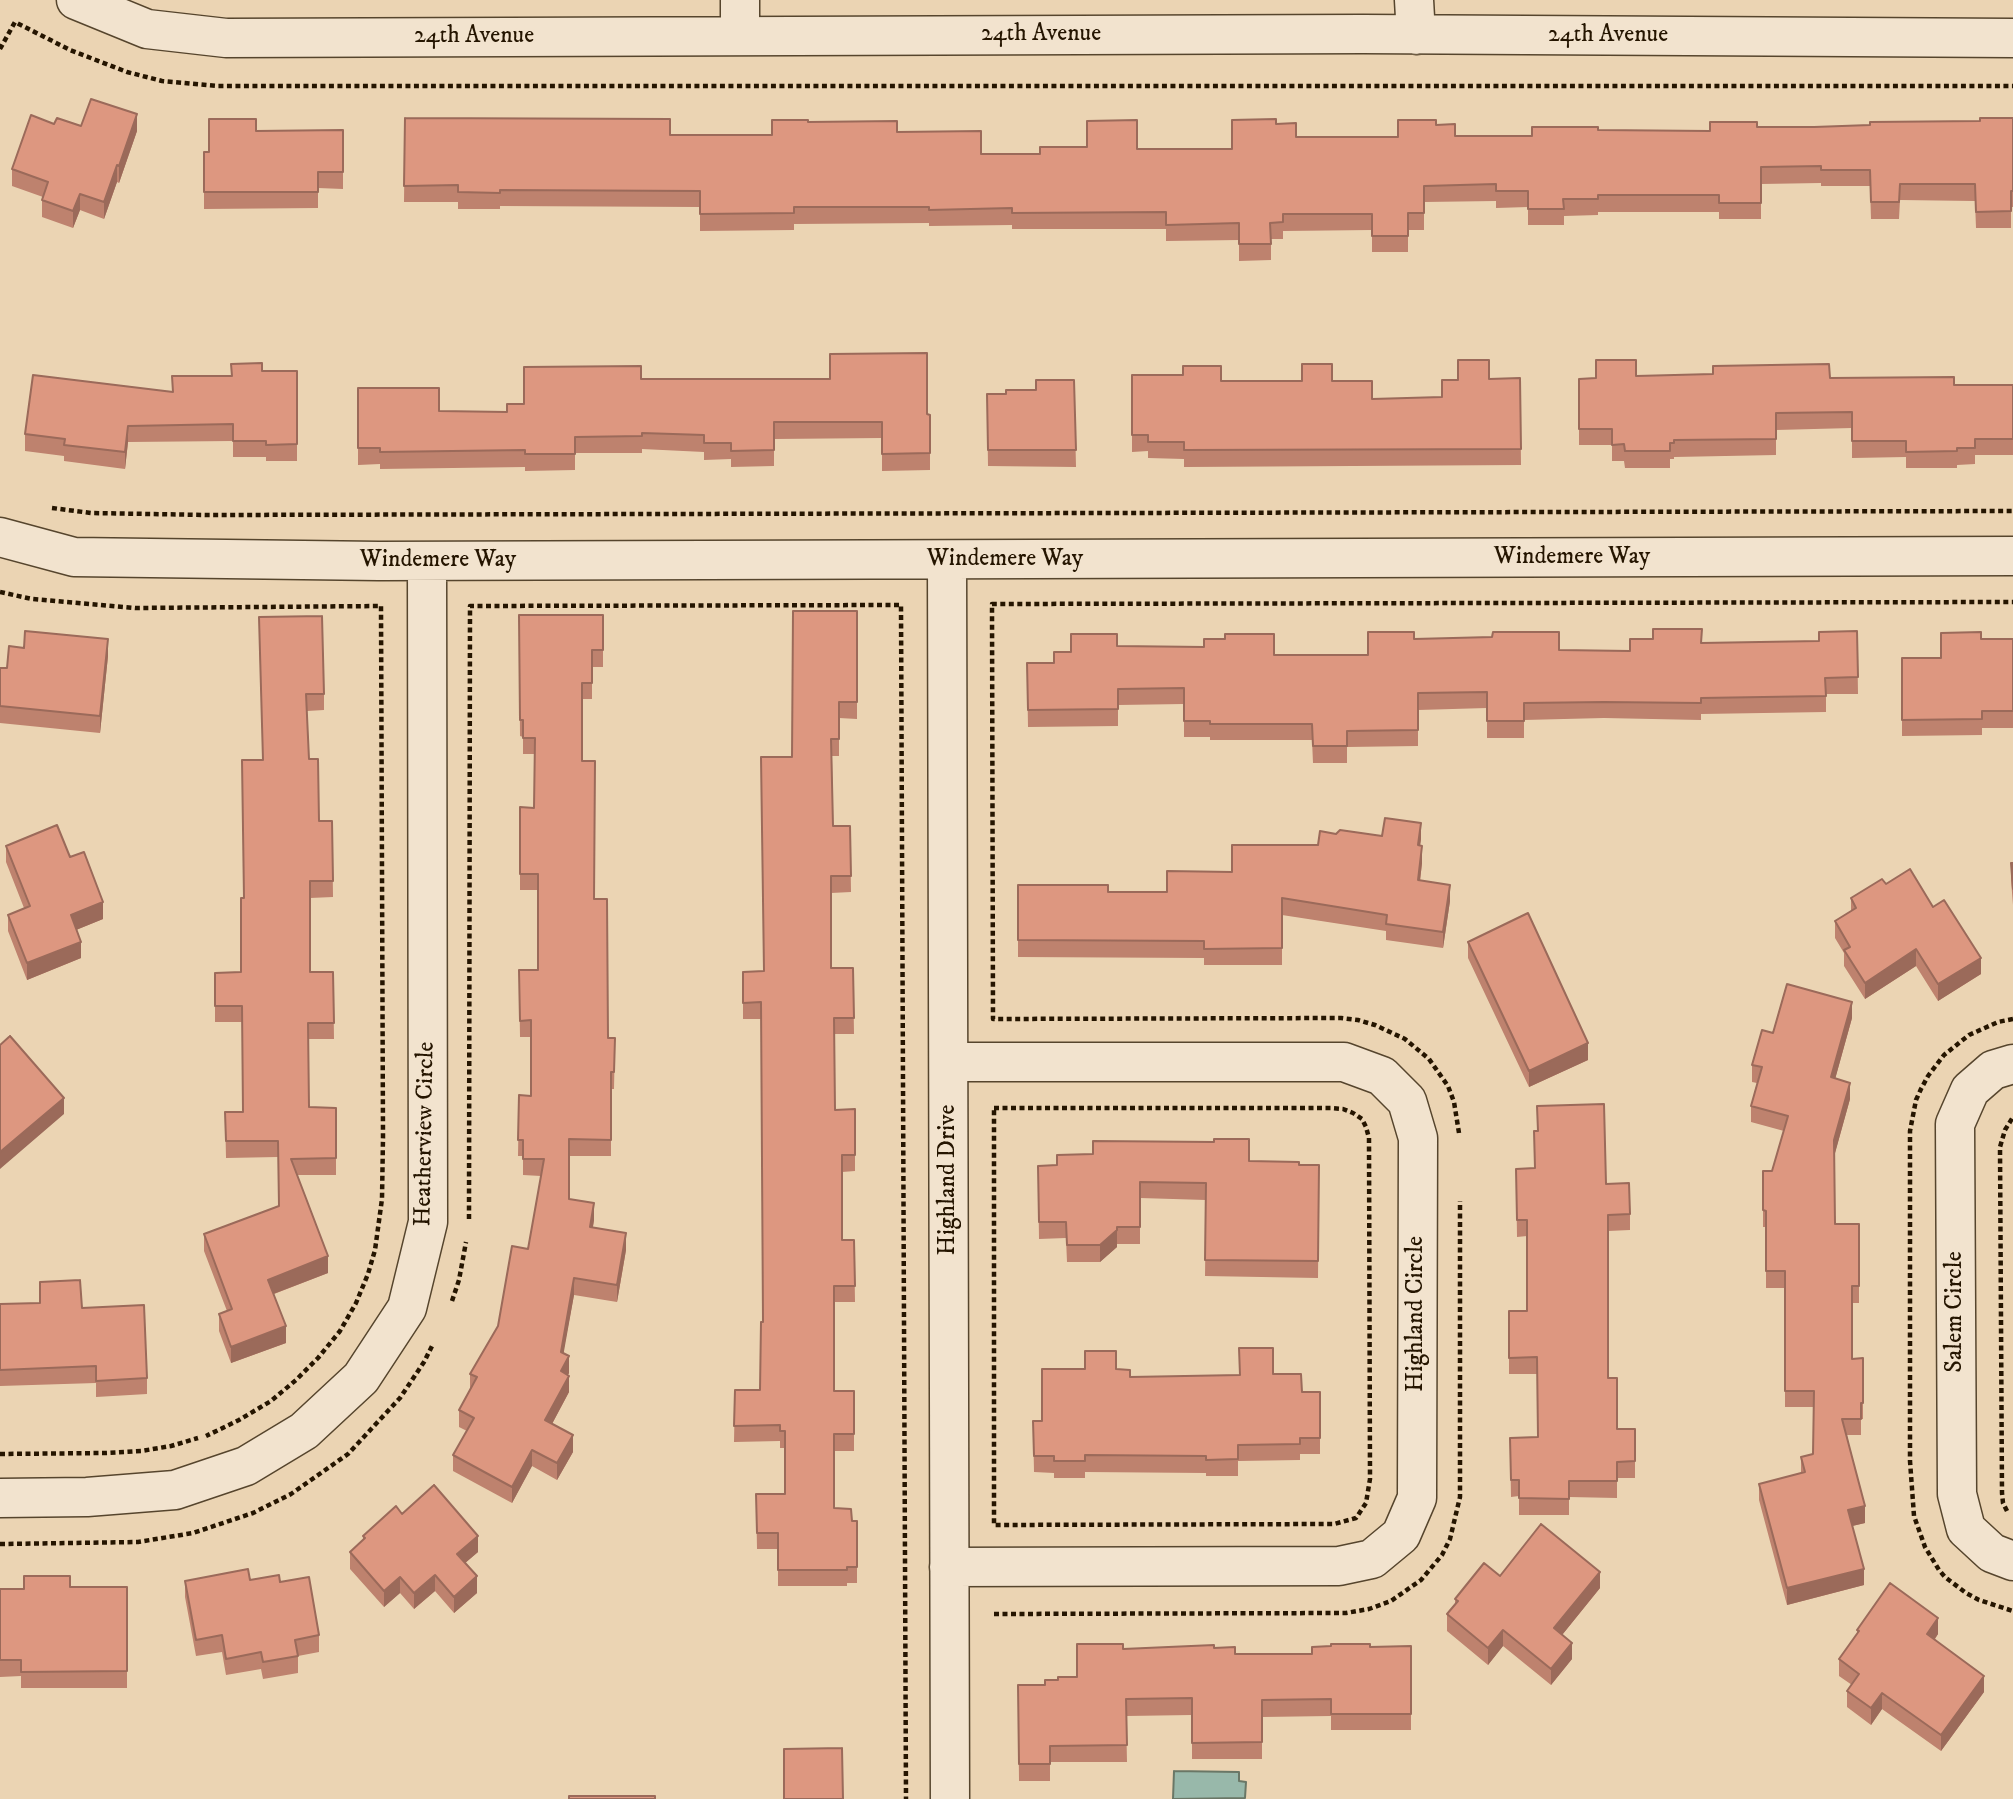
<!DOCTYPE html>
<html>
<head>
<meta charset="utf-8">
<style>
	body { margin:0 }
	canvas { display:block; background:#ebd4b3 }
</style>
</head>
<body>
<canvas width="2013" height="1799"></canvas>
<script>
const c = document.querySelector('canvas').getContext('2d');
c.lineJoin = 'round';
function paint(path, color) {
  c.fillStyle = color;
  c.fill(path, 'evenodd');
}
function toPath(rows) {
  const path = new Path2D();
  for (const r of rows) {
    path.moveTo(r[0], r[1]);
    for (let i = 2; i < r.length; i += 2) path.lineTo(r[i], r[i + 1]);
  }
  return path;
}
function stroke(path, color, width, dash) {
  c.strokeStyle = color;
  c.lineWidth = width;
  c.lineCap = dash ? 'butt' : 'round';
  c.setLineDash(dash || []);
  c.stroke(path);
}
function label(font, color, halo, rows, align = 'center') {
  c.font = font + ' "IM FELL DW Pica",serif';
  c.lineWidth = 6;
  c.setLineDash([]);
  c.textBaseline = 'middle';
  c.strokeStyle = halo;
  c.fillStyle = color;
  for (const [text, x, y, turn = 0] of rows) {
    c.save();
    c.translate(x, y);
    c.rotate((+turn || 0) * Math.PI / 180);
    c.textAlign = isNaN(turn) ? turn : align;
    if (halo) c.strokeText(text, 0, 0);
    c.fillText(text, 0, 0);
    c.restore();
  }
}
const water = toPath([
	[1174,1771,1239,1772,1239,1781,1246,1782,1245,1798,1173,1799,1174,1771]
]);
paint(water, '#98b8aa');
stroke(water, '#6a7766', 2);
const street = toPath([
	[76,0,147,29,226,38,1363,34,2013,38],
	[740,0,740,36],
	[1414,0,1416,35],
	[0,537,74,557,379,561,2013,556],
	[947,560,950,1799],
	[949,1062,1344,1062,1382,1076,1407,1101,1418,1138,1417,1498,1401,1535,1372,1559,1339,1566,949,1567],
	[2013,1064,1993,1070,1970,1090,1955,1124,1957,1494,1966,1529,1992,1553,2013,1561],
	[0,1498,87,1497,175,1490,246,1466,304,1431,361,1378,407,1308,428,1222,427,562]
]);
stroke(street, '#56452d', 41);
stroke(toPath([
	[0,49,15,22,70,50,127,72,162,81,217,86,2013,86],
	[52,508,91,513,208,515,2013,511],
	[0,592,32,599,135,608,381,606,383,1138,382,1199,375,1250,368,1274,356,1303,340,1331,318,1358,296,1380,271,1401,239,1420,206,1436],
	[2013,1019,1998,1022,1969,1035,1944,1055,1928,1076,1921,1089,1916,1100,1910,1131,1910,1461,1914,1516,1925,1547,1939,1570,1945,1577,1966,1593,1979,1600,2013,1611],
	[994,1108,1331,1108,1343,1109,1353,1113,1362,1119,1366,1127,1369,1138,1370,1479,1366,1503,1356,1518,1334,1524,994,1525,994,1108],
	[1459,1133,1454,1102,1448,1086,1429,1059,1405,1039,1375,1025,1358,1020,1341,1018,993,1019,992,604,2013,602],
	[469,1219,470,606,901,605,906,1799],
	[452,1301,459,1280,466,1242],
	[0,1454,105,1453,141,1451,171,1446,198,1438],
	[2007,1511,2003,1503,2002,1493,2000,1147,2005,1130,2013,1117],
	[0,1544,138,1542,193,1533,253,1513,291,1494,348,1454,400,1398,424,1362,433,1344],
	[994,1614,1346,1613,1369,1609,1391,1601,1421,1580,1442,1555,1450,1539,1460,1497,1460,1201]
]), '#251500', 4.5, [5, 3.5]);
stroke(street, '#f2e3ce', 38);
paint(toPath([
	[405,118,670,135,772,135,808,122,897,132,981,154,1040,154,1137,149,1232,149,1276,124,1296,137,1398,137,1436,125,1455,136,1532,136,1598,130,1710,131,1757,127,1814,127,1980,121,2013,118,2013,207,2011,207,2011,228,1976,228,1975,201,1900,200,1899,219,1871,219,1870,186,1821,186,1821,183,1761,184,1761,219,1719,219,1719,212,1598,212,1598,215,1564,216,1564,225,1528,225,1528,207,1496,208,1496,201,1424,202,1424,230,1408,230,1408,252,1372,252,1372,230,1283,231,1283,239,1271,239,1271,260,1239,261,1239,240,1166,241,1166,229,1012,229,1012,225,929,226,929,223,794,224,794,230,700,231,700,207,500,206,500,209,458,209,458,202,404,202],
	[54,124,137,131,119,183,117,182,104,219,80,210,73,228,42,217,42,200,43,197,12,186,12,169],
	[343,130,343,189,318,188,318,208,204,209,204,152,209,152,256,131],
	[262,371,297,371,297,461,266,461,266,457,233,457,233,441,128,442,125,469,64,461,64,456,25,451,25,434,231,376],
	[1132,375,1221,381,1332,381,1372,399,1442,397,1489,379,1520,378,1521,465,1184,467,1184,459,1148,458,1148,451,1132,452],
	[1636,376,1830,378,1954,385,2013,385,2013,455,1975,455,1975,464,1957,465,1957,468,1906,468,1906,457,1852,458,1852,428,1776,430,1776,455,1674,457,1674,459,1670,459,1670,468,1625,468,1624,461,1612,461,1612,445,1579,445,1579,379],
	[641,379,930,415,930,470,882,471,882,438,774,439,774,466,731,467,731,459,704,460,704,452,642,449,642,453,575,453,575,470,525,471,525,467,380,469,380,464,358,465,358,388,439,411,507,412,524,404],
	[1074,380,1076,467,988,466,987,394,1006,394,1036,390],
	[857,611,857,719,839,718,839,756,832,756,833,826,850,826,851,892,831,893,831,968,853,968,854,1034,834,1034,835,1110,855,1109,855,1171,842,1172,842,1240,854,1240,855,1302,834,1302,834,1391,854,1391,854,1451,834,1451,834,1508,852,1521,857,1521,857,1583,847,1583,847,1586,778,1586,778,1549,757,1549,756,1494,785,1494,785,1448,780,1448,780,1441,734,1442,735,1390,760,1390,763,1322,761,1019,743,1019,743,972,764,971,792,757],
	[519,615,603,615,603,667,592,667,592,699,582,699,582,761,608,1038,615,1038,614,1089,611,1089,611,1156,569,1156,569,1199,594,1220,593,1227,626,1250,617,1302,574,1295,563,1353,569,1373,568,1375,569,1392,552,1424,573,1452,557,1480,532,1466,512,1503,453,1471,453,1455,467,1431,459,1427,459,1410,470,1389,470,1374,498,1326,528,1249,541,1176,523,1175,523,1156,518,1156,519,1095,531,1096,531,1037,520,1037,519,970,538,970,538,890,520,890,520,807,534,808,535,754,523,754,523,737,520,736],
	[1857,631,1858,694,1826,694,1826,712,1701,714,1701,720,1604,718,1524,720,1524,738,1487,738,1487,708,1418,710,1418,746,1347,747,1347,763,1313,763,1312,740,1210,740,1210,737,1184,737,1184,704,1118,705,1118,726,1028,727,1027,663,1054,663,1071,652,1117,646,1274,655,1368,655,1414,639,1559,650,1630,651,1701,643,1819,641],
	[259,634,324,694,324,710,307,711,309,759,319,821,332,821,333,897,310,898,310,972,333,972,334,1039,308,1039,309,1107,336,1108,336,1175,297,1175,328,1273,274,1294,286,1343,231,1363,219,1331,219,1314,227,1311,204,1251,204,1234,278,1206,278,1157,226,1158,225,1112,243,1112,242,1022,215,1022,215,973,241,972,244,898,263,760],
	[1981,639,2013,639,2013,728,1982,728,1982,735,1902,736,1902,658,1941,658],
	[108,656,100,733,0,723,0,668,7,668],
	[1336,834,1421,839,1420,845,1422,863,1420,881,1450,901,1443,948,1386,940,1386,931,1282,915,1282,965,1204,965,1204,958,1018,957,1018,885,1108,892,1167,892,1318,845],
	[6,846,70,857,103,919,76,930,81,958,27,980,8,931,8,915,24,908,6,862],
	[2011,863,2013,863,2013,905,2011,880],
	[1886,884,1933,907,1981,974,1938,1001,1916,966,1865,999,1844,966,1844,953,1835,938,1835,921,1851,911,1851,898],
	[1468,942,1588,1060,1529,1087,1468,958],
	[1852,1018,1835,1079,1850,1099,1834,1156,1835,1224,1859,1224,1859,1303,1852,1303,1852,1359,1863,1358,1863,1419,1861,1419,1861,1435,1847,1435,1865,1523,1852,1526,1864,1585,1787,1605,1759,1500,1759,1484,1801,1473,1801,1457,1813,1454,1813,1407,1785,1407,1785,1288,1766,1288,1766,1227,1763,1227,1763,1171,1772,1171,1784,1131,1751,1122,1751,1106,1757,1083,1752,1082,1752,1065,1773,1033],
	[1537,1106,1606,1184,1630,1214,1630,1230,1608,1231,1608,1378,1617,1429,1635,1429,1635,1478,1617,1478,1617,1498,1569,1497,1569,1515,1519,1515,1519,1496,1511,1497,1510,1438,1538,1437,1537,1374,1509,1374,1509,1311,1527,1311,1527,1236,1517,1237,1516,1169,1534,1168,1538,1131],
	[1249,1161,1319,1165,1318,1278,1205,1276,1206,1200,1140,1198,1140,1244,1117,1244,1117,1247,1100,1262,1067,1262,1066,1238,1039,1239,1038,1166],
	[40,1282,82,1308,147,1378,147,1394,96,1397,96,1383,0,1386,0,1304,40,1303],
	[1116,1369,1130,1377,1273,1374,1302,1392,1320,1392,1320,1454,1300,1454,1300,1460,1238,1461,1238,1476,1206,1476,1206,1473,1085,1472,1085,1478,1054,1478,1054,1473,1034,1472,1033,1421,1042,1421],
	[402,1514,478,1552,465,1563,477,1593,454,1613,435,1591,414,1609,400,1593,384,1607,350,1569,350,1552,363,1540,363,1536],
	[1500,1576,1600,1588,1562,1635,1572,1659,1551,1685,1503,1646,1488,1665,1447,1631,1447,1614,1455,1604,1455,1599],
	[250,1580,280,1582,319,1635,319,1652,298,1656,298,1673,263,1679,261,1669,226,1675,222,1652,196,1656,185,1597,185,1581],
	[70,1587,127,1587,127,1688,21,1688,21,1676,0,1677,0,1589,24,1589],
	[1857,1630,1938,1634,1935,1639,1984,1692,1941,1751,1882,1709,1871,1725,1847,1707,1847,1691,1852,1685,1839,1676,1839,1659,1857,1635],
	[1411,1646,1411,1730,1331,1730,1331,1716,1262,1717,1262,1759,1192,1759,1192,1715,1126,1716,1127,1762,1050,1762,1050,1781,1019,1781,1018,1685,1045,1685,1058,1680,1077,1677,1123,1649,1214,1648,1235,1654,1312,1654,1370,1647]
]), '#be826e');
paint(toPath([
	[137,114,137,131,119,183,119,166],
	[117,165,117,182,104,219,104,202],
	[80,194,80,210,73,228,73,211],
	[128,426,128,442,125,469,125,452],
	[108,639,108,656,100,733,100,716],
	[1421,823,1421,839,1418,861,1418,845],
	[1422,846,1422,863,1418,897,1418,880],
	[1450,885,1450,901,1443,948,1443,932],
	[103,902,103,919,71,932,71,915],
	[81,942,81,958,27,980,27,963],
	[1916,949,1916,966,1865,999,1865,983],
	[1981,958,1981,974,1938,1001,1938,984],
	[1852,1002,1852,1018,1831,1094,1831,1077],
	[1588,1043,1588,1060,1529,1087,1529,1071],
	[1850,1083,1850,1099,1834,1157,1834,1140],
	[64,1098,64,1114,0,1169,0,1152],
	[594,1203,594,1220,590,1243,590,1227],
	[1117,1230,1117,1247,1100,1262,1100,1245],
	[626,1233,626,1250,617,1302,617,1285],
	[328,1256,328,1273,268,1296,268,1280],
	[574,1278,574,1295,561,1368,561,1352],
	[286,1326,286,1343,231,1363,231,1347],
	[569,1356,569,1373,561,1387,561,1371],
	[569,1376,569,1392,545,1437,545,1420],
	[573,1435,573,1452,557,1480,557,1463],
	[532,1450,532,1466,512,1503,512,1487],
	[1865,1506,1865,1523,1848,1527,1848,1510],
	[478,1536,478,1552,457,1570,457,1554],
	[1864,1569,1864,1585,1787,1605,1787,1588],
	[1600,1572,1600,1588,1554,1645,1554,1628],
	[435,1575,435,1591,414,1609,414,1593],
	[477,1576,477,1593,454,1613,454,1597],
	[400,1577,400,1593,384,1607,384,1591],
	[1938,1618,1938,1634,1927,1650,1927,1634],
	[1503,1630,1503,1646,1488,1665,1488,1648],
	[1572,1643,1572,1659,1551,1685,1551,1669],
	[1984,1676,1984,1692,1941,1751,1941,1735],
	[1882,1693,1882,1709,1871,1725,1871,1708]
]), '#9b6a5a');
const building = toPath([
	[91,99,137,114,119,166,117,165,104,202,80,194,73,211,42,200,48,182,12,169,31,115,54,124,57,118,81,126,91,99],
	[405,118,670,119,670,135,772,135,772,120,808,120,808,122,897,121,897,132,981,131,981,154,1040,154,1040,147,1087,147,1087,121,1137,120,1137,149,1232,149,1232,120,1276,119,1276,124,1296,123,1296,137,1398,137,1398,120,1436,120,1436,125,1455,124,1455,136,1532,136,1532,127,1598,127,1598,130,1710,131,1710,122,1757,122,1757,127,1814,127,1870,125,1870,122,1980,121,1980,118,2013,118,2013,191,2011,191,2011,211,1976,212,1975,184,1900,184,1899,202,1871,202,1870,170,1821,170,1821,166,1761,167,1761,203,1719,203,1719,195,1598,195,1598,199,1563,199,1564,209,1528,209,1528,191,1496,191,1496,184,1424,186,1424,213,1408,213,1408,236,1372,236,1372,214,1283,214,1283,222,1270,223,1271,244,1239,244,1239,223,1166,225,1166,212,1012,213,1012,208,929,210,929,207,794,207,794,213,700,214,700,191,500,190,500,193,458,192,458,185,404,186,405,118],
	[209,119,256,119,256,131,343,130,343,172,318,172,318,192,204,192,204,152,209,152,209,119],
	[927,353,927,414,930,415,930,453,882,454,882,422,774,422,774,450,731,451,731,443,704,443,704,435,642,433,642,436,575,437,575,454,525,454,525,450,380,452,380,448,358,448,358,388,439,388,439,411,507,412,507,404,524,404,524,367,641,366,641,379,830,379,830,354,927,353],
	[1458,360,1489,360,1489,379,1520,378,1521,449,1184,450,1184,442,1148,442,1148,435,1132,435,1132,375,1183,375,1183,366,1221,366,1221,381,1302,381,1302,364,1332,364,1332,381,1372,381,1372,399,1442,397,1442,380,1458,380,1458,360],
	[1596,360,1636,360,1636,376,1713,374,1713,366,1829,364,1830,378,1954,377,1954,385,2013,385,2013,439,1975,439,1975,448,1957,448,1957,451,1906,452,1906,441,1852,441,1852,412,1776,413,1776,439,1674,440,1674,443,1670,443,1670,451,1625,451,1624,444,1612,445,1612,429,1579,429,1579,379,1596,378,1596,360],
	[262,363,262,371,297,371,297,444,266,445,266,441,233,441,233,424,128,426,125,452,64,445,65,439,25,434,33,375,173,392,172,376,232,376,231,364,262,363],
	[1036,380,1074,380,1076,450,988,450,987,394,1006,394,1006,390,1036,390,1036,380],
	[793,611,857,611,857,702,839,702,839,739,831,739,833,826,850,826,851,876,831,876,831,968,853,968,854,1018,834,1018,835,1110,855,1109,855,1155,842,1155,842,1240,854,1240,855,1286,834,1286,834,1391,854,1391,854,1434,834,1434,834,1508,851,1509,852,1521,857,1521,857,1567,847,1567,847,1570,778,1570,778,1533,757,1533,756,1494,785,1494,785,1431,780,1431,780,1425,734,1426,735,1390,760,1390,761,1322,763,1322,761,1002,743,1003,743,972,764,971,761,757,792,757,793,611],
	[519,615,603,615,603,650,592,650,592,683,582,683,582,761,595,761,594,899,607,899,608,1038,615,1038,614,1072,611,1072,611,1140,569,1139,569,1199,594,1203,590,1227,626,1233,617,1285,574,1278,561,1352,569,1356,561,1371,569,1376,545,1420,573,1435,557,1463,532,1450,512,1487,453,1455,474,1418,459,1410,477,1377,470,1374,498,1326,512,1246,528,1249,544,1159,523,1159,523,1140,518,1140,519,1095,531,1096,531,1020,520,1021,519,970,538,970,538,874,520,874,520,807,534,808,535,738,523,738,523,720,520,720,519,615],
	[322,616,324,694,306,694,309,759,318,759,319,821,332,821,333,881,310,881,310,972,333,972,334,1023,308,1023,309,1107,336,1108,336,1158,291,1159,328,1256,268,1280,286,1326,231,1347,219,1314,232,1309,204,1234,279,1206,278,1141,226,1141,225,1112,243,1112,242,1006,215,1006,215,973,241,972,241,898,244,898,242,760,263,760,259,617,322,616],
	[1653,629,1702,629,1701,643,1819,641,1819,632,1857,631,1858,677,1825,678,1826,696,1701,698,1701,703,1604,702,1524,703,1524,721,1487,721,1487,692,1418,693,1418,730,1347,731,1347,746,1313,746,1312,724,1210,724,1210,721,1184,721,1184,688,1118,689,1118,709,1028,710,1027,663,1054,663,1054,652,1071,652,1071,634,1117,634,1117,646,1204,647,1204,639,1225,639,1225,634,1274,634,1274,655,1368,655,1368,632,1414,632,1414,639,1492,637,1493,632,1559,632,1559,650,1630,651,1630,639,1653,639,1653,629],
	[25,631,108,639,100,716,0,706,0,668,7,668,9,646,24,648,25,631],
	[1981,632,1981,639,2013,639,2013,711,1982,711,1982,719,1902,720,1902,658,1941,658,1941,633,1981,632],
	[1385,818,1421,823,1418,845,1422,846,1418,880,1450,885,1443,932,1386,924,1387,915,1282,898,1282,948,1204,949,1204,941,1018,940,1018,885,1108,885,1108,892,1167,892,1167,871,1232,872,1232,845,1318,845,1320,831,1336,834,1340,830,1382,836,1385,818],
	[57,825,70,857,84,852,103,902,71,915,81,942,27,963,8,915,30,906,6,846,57,825],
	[2011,863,2013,863,2013,889,2011,863],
	[1910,869,1933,907,1944,900,1981,958,1938,984,1916,949,1865,983,1844,950,1850,947,1835,921,1856,908,1851,898,1882,879,1886,884,1910,869],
	[1528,913,1588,1043,1529,1071,1468,942,1528,913],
	[1787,984,1852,1002,1831,1077,1850,1083,1834,1140,1835,1224,1859,1224,1859,1286,1852,1286,1852,1359,1863,1358,1863,1403,1861,1403,1861,1419,1842,1419,1865,1506,1848,1510,1864,1569,1787,1588,1759,1484,1805,1472,1801,1457,1813,1454,1814,1391,1785,1391,1785,1271,1766,1271,1766,1211,1763,1210,1763,1171,1772,1171,1788,1116,1751,1106,1762,1067,1752,1065,1762,1030,1773,1033,1787,984],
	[10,1036,64,1098,0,1152,0,1045,10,1036],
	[1604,1104,1606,1184,1629,1183,1630,1214,1608,1215,1608,1378,1617,1378,1617,1429,1635,1429,1635,1461,1617,1462,1617,1481,1569,1481,1569,1499,1519,1498,1519,1480,1511,1480,1510,1438,1538,1437,1537,1357,1509,1358,1509,1311,1527,1311,1527,1220,1517,1220,1516,1169,1535,1168,1534,1131,1538,1131,1537,1106,1604,1104],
	[1214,1139,1249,1139,1249,1161,1299,1162,1299,1165,1319,1165,1318,1261,1205,1260,1206,1183,1140,1182,1140,1227,1117,1227,1117,1230,1100,1245,1067,1245,1066,1222,1039,1222,1038,1166,1057,1165,1057,1155,1093,1154,1093,1141,1214,1142,1214,1139],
	[80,1280,82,1308,144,1305,147,1378,96,1381,96,1366,0,1370,0,1304,40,1303,40,1282,80,1280],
	[1239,1348,1273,1348,1273,1374,1301,1374,1302,1392,1320,1392,1320,1438,1300,1438,1300,1444,1238,1445,1238,1459,1206,1460,1206,1456,1085,1455,1085,1461,1054,1461,1054,1456,1034,1456,1033,1421,1042,1421,1042,1369,1085,1369,1085,1351,1116,1351,1116,1369,1130,1370,1130,1377,1240,1375,1239,1348],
	[434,1485,478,1536,457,1554,477,1576,454,1597,435,1575,414,1593,400,1577,384,1591,350,1552,365,1538,363,1536,396,1506,402,1514,434,1485],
	[1541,1524,1600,1572,1554,1628,1572,1643,1551,1669,1503,1630,1488,1648,1447,1614,1458,1601,1455,1599,1484,1563,1500,1576,1541,1524],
	[248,1569,250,1580,279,1575,280,1582,309,1577,319,1635,295,1640,298,1656,263,1662,261,1652,226,1659,222,1635,196,1640,185,1581,248,1569],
	[24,1576,70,1576,70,1587,127,1587,127,1671,21,1672,21,1660,0,1660,0,1589,24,1589,24,1576],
	[1890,1583,1938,1618,1927,1634,1984,1676,1941,1735,1882,1693,1871,1708,1847,1691,1859,1674,1839,1659,1859,1631,1857,1630,1890,1583],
	[1077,1644,1123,1644,1123,1649,1214,1645,1214,1648,1235,1647,1235,1654,1312,1654,1312,1647,1331,1646,1331,1644,1370,1644,1370,1647,1411,1646,1411,1714,1331,1714,1331,1699,1262,1700,1262,1742,1192,1743,1192,1698,1126,1699,1127,1745,1050,1746,1050,1764,1019,1764,1018,1685,1045,1685,1045,1680,1058,1680,1058,1677,1077,1677,1077,1644],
	[842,1748,843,1799,784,1799,784,1749,842,1748],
	[569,1796,655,1796,655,1799,569,1799,569,1796]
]);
paint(building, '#dd9780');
stroke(building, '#9b6a5a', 2);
label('24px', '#251500', '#f2e3ce', [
	["24th Avenue",1041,35],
	["24th Avenue",1608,36],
	["24th Avenue",474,37],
	["Windemere Way",1572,558],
	["Windemere Way",1005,560],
	["Windemere Way",438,561],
	["Heatherview Circle",426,1134,-89],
	["Highland Drive",949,1180,-90],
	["Salem Circle",1956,1312,-90],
	["Highland Circle",1417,1314,-90]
]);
</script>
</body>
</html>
